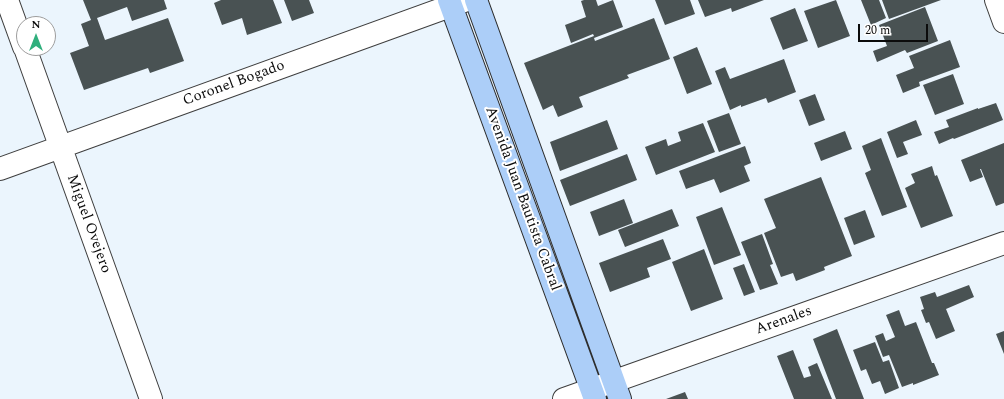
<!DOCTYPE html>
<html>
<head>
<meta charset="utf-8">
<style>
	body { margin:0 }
	#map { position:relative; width:1004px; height:399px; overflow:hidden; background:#ebf5fd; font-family:Spectral,serif }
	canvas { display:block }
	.north { position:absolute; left:16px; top:16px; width:40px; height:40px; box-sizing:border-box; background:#fff; border:1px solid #9d9d9d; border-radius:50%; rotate:0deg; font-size:11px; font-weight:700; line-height:16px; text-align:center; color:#0b0b0b }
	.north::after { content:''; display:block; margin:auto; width:14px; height:18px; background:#30af7d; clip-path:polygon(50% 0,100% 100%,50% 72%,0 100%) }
	.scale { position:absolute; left:858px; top:24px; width:70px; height:18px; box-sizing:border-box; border:2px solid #0b0b0b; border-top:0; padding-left:5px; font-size:12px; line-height:14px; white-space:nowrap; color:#0b0b0b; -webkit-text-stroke:3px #fff; paint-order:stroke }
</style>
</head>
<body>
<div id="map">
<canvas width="1004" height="399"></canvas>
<div class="north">N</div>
<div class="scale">20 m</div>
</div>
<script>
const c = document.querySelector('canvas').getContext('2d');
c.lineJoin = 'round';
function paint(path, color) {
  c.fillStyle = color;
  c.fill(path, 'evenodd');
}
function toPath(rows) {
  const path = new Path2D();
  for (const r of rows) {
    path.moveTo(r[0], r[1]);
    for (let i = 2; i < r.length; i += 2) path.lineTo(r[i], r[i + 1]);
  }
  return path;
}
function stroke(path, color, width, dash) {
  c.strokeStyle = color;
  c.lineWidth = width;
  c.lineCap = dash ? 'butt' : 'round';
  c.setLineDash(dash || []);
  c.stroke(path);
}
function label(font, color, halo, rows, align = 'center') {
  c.font = font + ' Spectral,serif';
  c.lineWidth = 4;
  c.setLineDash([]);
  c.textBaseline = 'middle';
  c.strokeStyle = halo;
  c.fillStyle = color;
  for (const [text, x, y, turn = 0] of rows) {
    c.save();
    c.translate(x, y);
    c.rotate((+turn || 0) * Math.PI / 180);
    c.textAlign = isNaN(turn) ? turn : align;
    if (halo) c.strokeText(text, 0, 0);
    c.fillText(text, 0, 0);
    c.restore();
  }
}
paint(toPath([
	[83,0,164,0,167,9,132,21,127,7,97,18,105,40,168,18,184,61,150,73,148,68,84,90,70,53,89,46,81,24,91,20],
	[221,0,273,0,282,23,247,35,242,18,222,25,214,3],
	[284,0,309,0,314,13,292,21],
	[584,0,596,0,598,6,613,0,623,27,594,38,595,41,654,18,670,59,627,75,629,78,579,97,583,107,558,117,553,105,543,110,524,63,594,36,593,34,571,43,565,25,586,17,581,1],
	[655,0,690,0,695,14,665,25],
	[698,0,764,0,732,12,731,8,705,17],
	[836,0,850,36,818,48,804,11],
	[861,0,879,0,886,18,871,25],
	[882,0,941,0,889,19],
	[925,7,938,41,907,53,905,50,877,62,873,51,887,46,879,25],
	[795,8,808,41,783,50,770,18],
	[950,40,960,67,919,82,920,86,903,93,896,75,914,68,909,56],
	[697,47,712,84,687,94,673,57],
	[784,59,796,92,768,103,766,98,741,107,741,105,730,110,715,71,725,67,730,79],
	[953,74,964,104,935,115,923,85],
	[815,94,825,120,809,126,799,100],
	[996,103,1003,120,954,139,953,138,939,144,934,132,949,127,946,120,978,108,978,109],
	[729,113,741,144,719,152,707,121],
	[607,120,618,149,560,171,550,142],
	[916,120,922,135,903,142,908,154,897,158,887,132],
	[703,123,715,152,656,175,645,147,666,139,668,146,681,141,678,132],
	[845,131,852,149,821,161,814,143],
	[881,138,907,207,882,216,865,173,871,170,862,146],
	[1004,143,1004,203,996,206,981,169,980,169,983,177,970,182,961,160],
	[745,146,751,163,744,166,750,181,720,193,714,179,686,189,679,171],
	[627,154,637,180,570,206,560,180],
	[932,166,935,176,937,175,953,216,921,228,905,188,915,183,911,174],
	[821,177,852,256,824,267,825,270,796,281,793,273,781,277,764,233,776,228,764,199],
	[624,199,633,223,599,236,590,212],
	[722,207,741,255,714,265,696,217],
	[672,209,679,226,625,247,618,230],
	[865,210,875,237,854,245,844,218],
	[762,234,773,264,770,265,778,284,760,290,741,242],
	[663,239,671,259,647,268,650,277,610,292,599,263],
	[704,249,723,299,691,311,672,262],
	[744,264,755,292,744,296,733,268],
	[969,285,974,297,946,309,955,331,936,339,929,322,926,323,921,310,924,309,920,297,935,292,937,297],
	[899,310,905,326,916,322,932,363,934,363,939,375,913,385,913,383,902,387,889,355,883,357,875,336,883,333,886,341,895,337,886,315],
	[837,329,864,399,836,399,813,339],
	[1004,331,1004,354,996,334],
	[875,342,883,362,889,360,899,388,885,394,880,381,872,384,866,369,861,371,853,350],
	[793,350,804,378,811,376,808,367,817,363,832,399,794,399,777,356],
	[685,392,688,399,666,399]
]), '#495253');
const street = toPath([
	[7,0,24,47],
	[996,0,1004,22],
	[25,48,151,399],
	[0,169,467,0],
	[564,399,1004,243]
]);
const secondary = toPath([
	[449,0,595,399],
	[476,0,620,399]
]);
stroke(street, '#3e3e3e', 24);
stroke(secondary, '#2d2d2d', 24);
stroke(street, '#fff', 22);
stroke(secondary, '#accef8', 22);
label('15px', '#0b0b0b', '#fff', [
	["Coronel Bogado",234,84,-20],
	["Avenida Juan Bautista Cabral",522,199,70],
	["Miguel Ovejero",88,224,70],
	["Arenales",784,321,-20]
]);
</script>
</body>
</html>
